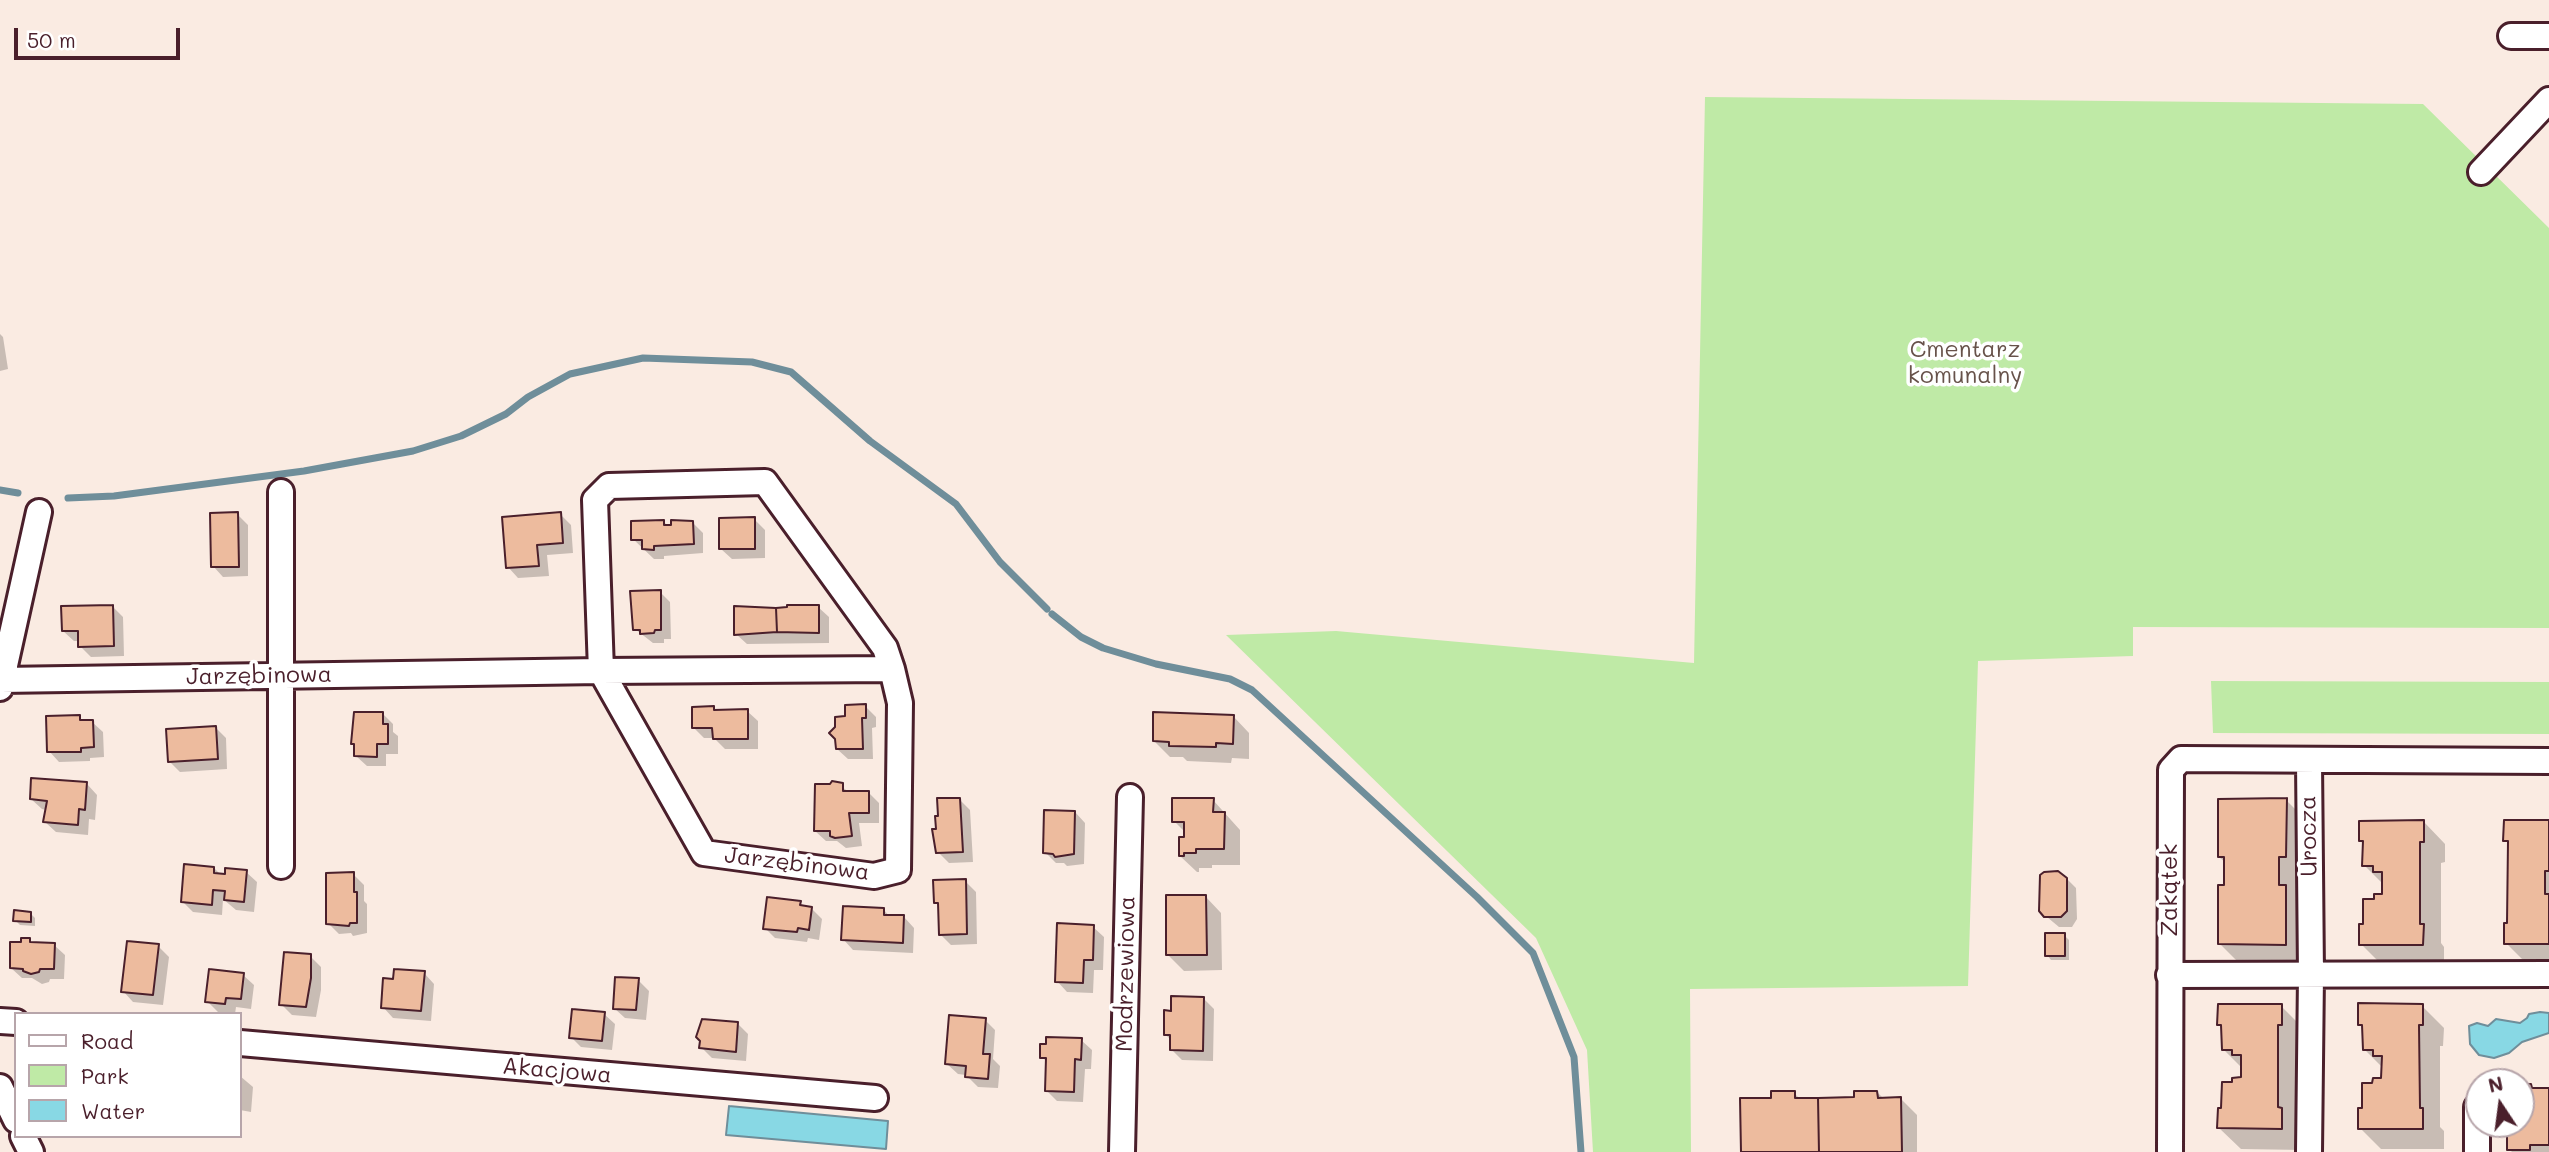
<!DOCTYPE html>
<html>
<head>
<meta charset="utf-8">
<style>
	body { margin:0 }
	#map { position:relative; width:2549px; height:1152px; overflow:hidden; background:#faebe2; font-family:Mali,sans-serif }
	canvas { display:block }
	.legend { position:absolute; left:14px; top:1012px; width:228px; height:126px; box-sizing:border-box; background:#fff; border:2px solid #b7a5aa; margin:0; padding:9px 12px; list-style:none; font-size:21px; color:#4a1f2b }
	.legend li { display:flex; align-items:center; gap:14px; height:35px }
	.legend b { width:35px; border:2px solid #b7a5aa }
	.north { position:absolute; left:2465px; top:1068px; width:70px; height:70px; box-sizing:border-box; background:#fff; border:2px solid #b7a5aa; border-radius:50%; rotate:347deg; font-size:19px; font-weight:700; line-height:28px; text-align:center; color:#4a1f2b }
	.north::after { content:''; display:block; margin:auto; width:24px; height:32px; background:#4a1f2b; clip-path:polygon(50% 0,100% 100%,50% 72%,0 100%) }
	.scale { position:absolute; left:14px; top:28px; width:166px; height:32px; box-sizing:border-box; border:4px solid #4a1f2b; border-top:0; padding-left:9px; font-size:21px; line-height:24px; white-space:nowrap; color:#4a1f2b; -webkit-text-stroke:5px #fff; paint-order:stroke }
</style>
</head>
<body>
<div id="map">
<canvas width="2549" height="1152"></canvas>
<ul class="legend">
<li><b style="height:9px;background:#fff"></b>Road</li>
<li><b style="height:19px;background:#bfeaa6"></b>Park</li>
<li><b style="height:19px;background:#88d8e4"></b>Water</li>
</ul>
<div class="north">N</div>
<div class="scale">50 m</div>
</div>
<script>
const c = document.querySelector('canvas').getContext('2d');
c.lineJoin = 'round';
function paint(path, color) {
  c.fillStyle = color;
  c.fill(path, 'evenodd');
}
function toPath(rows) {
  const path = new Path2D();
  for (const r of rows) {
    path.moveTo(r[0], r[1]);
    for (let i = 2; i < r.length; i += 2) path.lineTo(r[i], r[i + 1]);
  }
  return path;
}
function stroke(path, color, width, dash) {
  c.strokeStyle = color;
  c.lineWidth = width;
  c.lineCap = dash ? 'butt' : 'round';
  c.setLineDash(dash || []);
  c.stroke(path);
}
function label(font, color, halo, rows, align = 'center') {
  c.font = font + ' Mali,sans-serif';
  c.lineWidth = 7;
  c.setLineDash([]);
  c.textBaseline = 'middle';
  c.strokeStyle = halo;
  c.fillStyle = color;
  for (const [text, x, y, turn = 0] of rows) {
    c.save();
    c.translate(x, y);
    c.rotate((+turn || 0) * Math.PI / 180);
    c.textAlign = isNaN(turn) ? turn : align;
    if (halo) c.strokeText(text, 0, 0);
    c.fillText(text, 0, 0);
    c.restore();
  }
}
paint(toPath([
	[1705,97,2423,104,2549,228,2549,628,2133,627,2133,656,1978,661,1968,986,1690,989,1691,1152,1593,1152,1587,1050,1536,938,1226,635,1336,631,1694,663],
	[2211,681,2549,682,2549,734,2213,733]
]), '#bfeaa6');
const water = toPath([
	[2540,1012,2549,1013,2549,1033,2522,1042,2509,1053,2494,1058,2479,1055,2470,1044,2469,1026,2477,1023,2488,1026,2496,1019,2520,1023,2527,1018,2529,1014,2540,1012],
	[729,1106,888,1121,886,1149,726,1135,729,1106]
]);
paint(water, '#88d8e4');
stroke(water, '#6f8e9a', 2);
paint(toPath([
	[0,334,3,337,8,369,0,371],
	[237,514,248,525,248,576,223,577,213,566],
	[560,514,571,525,573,553,547,555,549,576,518,578,508,567],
	[754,519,765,530,765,558,732,559,721,549],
	[664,522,668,526,693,523,703,533,703,553,664,556,664,559,654,559,633,539],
	[660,592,670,602,671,639,664,639,664,643,653,643,635,629],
	[112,606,123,617,124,656,91,657,80,646,80,641,74,641,63,631],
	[818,607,829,617,829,643,747,644,736,634,777,609],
	[865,706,876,717,876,727,872,728,873,759,848,759,837,749,847,718],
	[713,708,716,711,747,711,758,721,758,749,725,749,714,738,704,738,694,728],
	[383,714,393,724,393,732,398,736,398,754,386,754,386,766,367,766,356,756,356,747,353,744],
	[1233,716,1249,733,1249,759,1232,758,1231,763,1187,761,1183,757,1170,757,1154,741],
	[79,717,84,722,92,722,103,732,104,757,90,758,90,761,59,762,49,751],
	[215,727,226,738,227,769,180,772,169,761],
	[837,783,850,793,868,792,879,803,879,823,859,823,862,846,846,848,837,841,826,841,815,831,816,785],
	[87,784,97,795,95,820,89,819,88,835,56,832,45,822,46,810,42,809,31,799],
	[959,799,970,810,973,862,949,863,938,852,938,831],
	[1213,800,1240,830,1240,865,1212,865,1212,868,1199,868,1199,872,1197,872,1180,856,1186,833,1174,821],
	[2286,800,2307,821,2306,966,2241,965,2219,943,2226,863,2219,857],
	[1075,812,1085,823,1084,864,1067,866,1064,863,1056,863,1045,852],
	[2424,822,2445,844,2445,862,2441,863,2441,943,2444,947,2444,966,2382,965,2361,944,2365,925,2376,901,2383,896,2384,885,2364,865,2365,845,2360,841],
	[2549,822,2549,974,2537,974,2506,943,2509,925,2510,845,2505,840],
	[214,868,221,875,246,872,257,882,254,912,236,910,223,899,222,915,193,912,183,902],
	[353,874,364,885,364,901,367,904,367,933,353,936,351,933,339,934,328,923],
	[2065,877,2076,888,2077,919,2072,927,2059,927,2041,912],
	[965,881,976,892,977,944,951,945,940,934,940,906,935,902],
	[1205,896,1221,913,1222,970,1184,971,1168,955],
	[800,903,804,907,811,908,822,919,819,940,808,938,807,942,775,938,765,928],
	[884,910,890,917,904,917,914,928,913,953,853,950,843,939],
	[30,913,35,918,35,926,20,925,15,920],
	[1093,927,1104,937,1103,970,1094,970,1093,993,1067,992,1057,981],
	[2064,935,2069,940,2069,960,2051,960,2047,955],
	[29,940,33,944,54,945,65,955,64,979,50,979,49,982,42,984,32,978,22,978,11,968],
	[158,946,169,957,163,1005,133,1002,123,991],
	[310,956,321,967,321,990,316,1017,292,1015,281,1004],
	[424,973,434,984,431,1021,393,1018,383,1007,395,981],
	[243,975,254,985,251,1009,236,1007,235,1014,218,1012,207,1001],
	[638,980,649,991,646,1020,625,1018,614,1008],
	[1204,999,1214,1009,1213,1061,1182,1060,1171,1049,1172,1041,1165,1034,1172,1012],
	[2281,1006,2302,1027,2303,1150,2241,1149,2219,1128,2223,1109,2233,1084,2243,1079,2243,1069,2223,1049,2223,1028,2219,1024],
	[2422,1006,2444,1028,2443,1046,2440,1046,2440,1127,2444,1131,2444,1149,2381,1149,2360,1128,2364,1110,2374,1085,2383,1080,2383,1068,2364,1049,2364,1029,2360,1024],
	[604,1014,615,1024,612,1050,581,1047,571,1037],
	[985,1020,995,1030,993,1059,1000,1066,998,1088,978,1087,966,1075,958,1074,947,1064],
	[738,1024,748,1034,746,1061,712,1058,701,1047],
	[1081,1040,1092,1050,1091,1069,1085,1069,1083,1102,1057,1101,1047,1091,1048,1063,1042,1057],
	[240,1076,253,1087,251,1112,240,1110],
	[2521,1085,2531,1085,2535,1090,2549,1090,2549,1152,2512,1152,2509,1149,2509,1124,2521,1124],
	[1877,1092,1884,1099,1901,1099,1917,1115,1917,1152,1742,1152,1773,1099,1794,1093,1801,1100,1856,1099]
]), '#0003');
stroke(toPath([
	[0,490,18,493],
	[68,498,114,496,304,471,413,451,461,436,506,414,528,397,570,374,643,358,752,362,791,372,870,441,956,504,1000,562,1047,609],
	[1052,614,1081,637,1103,648,1156,664,1230,679,1252,690,1477,897,1533,953,1574,1057,1581,1152]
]), '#6f8e9a', 7);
const building = toPath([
	[238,512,239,567,211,567,210,513,238,512],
	[561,512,563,543,537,545,539,566,506,568,502,517,561,512],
	[755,517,755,549,719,549,719,518,755,517],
	[664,520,664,525,671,525,671,520,693,521,694,544,654,546,654,550,642,549,642,540,631,540,631,521,664,520],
	[661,590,661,630,655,630,654,633,640,634,640,630,633,630,630,591,661,590],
	[113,605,114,646,78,647,78,631,62,631,61,606,113,605],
	[787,605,819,605,819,633,777,632,776,608,787,607,787,605],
	[734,606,776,608,777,632,734,635,734,606],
	[866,704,866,718,862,718,863,749,836,749,835,739,829,733,835,727,835,717,845,716,845,705,866,704],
	[714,706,714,710,748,709,748,739,713,739,712,728,692,728,692,707,714,706],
	[354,712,383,712,383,724,388,724,388,744,377,744,377,757,354,756,354,744,351,744,354,712],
	[1153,712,1234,715,1233,744,1216,743,1216,747,1169,746,1169,742,1153,741,1153,712],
	[80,715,80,720,93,720,94,747,81,748,81,752,47,752,46,716,80,715],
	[216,726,218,759,168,762,166,729,216,726],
	[31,778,87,782,85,810,79,809,78,825,43,822,47,801,30,799,31,778],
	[832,781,843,783,843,791,869,791,869,813,849,813,852,836,835,838,830,836,830,831,814,831,815,784,830,784,832,781],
	[937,798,960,798,963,852,936,853,932,829,936,829,935,816,938,816,937,798],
	[1172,798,1214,798,1213,812,1225,812,1224,849,1196,849,1196,853,1184,853,1184,856,1179,856,1179,837,1184,837,1184,822,1172,822,1172,798],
	[2287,798,2286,857,2279,857,2279,885,2286,885,2286,945,2218,944,2218,885,2224,885,2224,857,2218,857,2218,799,2287,798],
	[1044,810,1075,811,1074,854,1055,857,1053,854,1043,853,1044,810],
	[2424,820,2424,842,2420,842,2420,924,2424,924,2423,945,2359,945,2359,924,2363,924,2363,899,2374,899,2374,894,2382,894,2382,872,2373,872,2373,866,2362,866,2363,841,2359,841,2359,821,2424,820],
	[2504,820,2549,820,2549,871,2545,871,2545,894,2549,894,2549,944,2504,944,2504,923,2507,923,2508,841,2503,841,2504,820],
	[184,864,214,867,214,873,225,874,225,868,247,870,244,902,224,900,225,891,213,890,212,905,181,902,184,864],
	[2058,871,2067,878,2067,911,2061,917,2044,917,2039,911,2040,875,2044,872,2058,871],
	[354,872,354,892,357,892,357,923,350,923,349,926,326,924,326,873,354,872],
	[966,879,967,934,939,935,938,903,934,903,933,880,966,879],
	[1166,895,1206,895,1207,955,1166,955,1166,895],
	[767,897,801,901,800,905,812,907,809,930,798,928,797,932,763,929,767,897],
	[843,906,884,908,884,915,904,915,903,943,841,940,843,906],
	[14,910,31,912,31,922,13,921,14,910],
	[1057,923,1094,925,1093,960,1084,960,1083,983,1055,982,1057,923],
	[2045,933,2065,933,2065,956,2045,956,2045,933],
	[21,938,30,938,30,942,55,943,54,969,40,969,39,972,31,974,23,971,23,969,10,968,10,942,21,942,21,938],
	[127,941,159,944,153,995,121,992,127,941],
	[284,952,311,954,311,978,306,1007,279,1005,284,952],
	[209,969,244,973,241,999,226,998,225,1004,205,1002,209,969],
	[394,969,425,971,421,1011,381,1008,383,978,393,979,394,969],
	[615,977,639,978,636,1010,613,1009,615,977],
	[1171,996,1204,997,1203,1051,1170,1050,1170,1035,1164,1035,1164,1010,1171,1011,1171,996],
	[2358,1003,2423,1004,2423,1025,2419,1025,2420,1108,2423,1108,2423,1129,2358,1129,2358,1108,2362,1108,2362,1083,2372,1083,2373,1078,2381,1078,2382,1056,2373,1056,2373,1050,2363,1050,2362,1025,2358,1025,2358,1003],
	[2218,1004,2282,1004,2282,1025,2278,1025,2278,1107,2282,1108,2282,1129,2217,1128,2218,1108,2221,1108,2222,1082,2232,1082,2232,1078,2241,1077,2241,1055,2232,1055,2232,1050,2222,1050,2221,1025,2217,1025,2218,1004],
	[572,1009,605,1012,602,1041,569,1038,572,1009],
	[949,1015,986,1018,983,1054,990,1054,988,1079,965,1077,966,1066,945,1064,949,1015],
	[702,1019,738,1022,736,1052,699,1048,700,1041,696,1037,702,1019],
	[1046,1037,1082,1038,1081,1060,1075,1059,1074,1092,1045,1091,1046,1058,1040,1058,1040,1044,1046,1044,1046,1037],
	[2521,1084,2531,1084,2532,1088,2549,1088,2549,1145,2530,1145,2530,1150,2507,1150,2507,1124,2521,1124,2521,1084],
	[1771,1091,1795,1091,1795,1098,1818,1098,1819,1152,1741,1152,1740,1098,1771,1098,1771,1091],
	[1854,1091,1877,1091,1878,1098,1901,1097,1902,1152,1819,1152,1818,1098,1854,1097,1854,1091]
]);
paint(building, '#edbb9e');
stroke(building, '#4a1f2b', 2);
const minor = toPath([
	[2511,36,2549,36],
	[2481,172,2549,100],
	[281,492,281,866],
	[1,680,601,671,892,669,900,703,898,870,874,876,704,853,601,671,595,500,609,486,765,482,885,648,892,669],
	[0,688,39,512],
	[2309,761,2311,975,2309,1152],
	[2169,975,2549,974],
	[0,1021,16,1022],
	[240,1043,875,1098],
	[0,1087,16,1120],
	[23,1136,31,1152],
	[1122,1152,1130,797],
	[2170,1152,2171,770,2181,759,2549,761],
	[2477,1152,2477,1107]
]);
stroke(minor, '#4a1f2b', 30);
stroke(minor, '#fff', 24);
label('23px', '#67524a', '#fff', [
	["Cmentarz",1965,350],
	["komunalny",1965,376]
]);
label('23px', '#4a1f2b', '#fff', [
	["Jarzębinowa",259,676,-1],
	["Urocza",2309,836,-91],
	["Jarzębinowa",797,864,7],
	["Zakątek",2170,890,-90],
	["Modrzewiowa",1126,974,-89],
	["Akacjowa",557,1071,5]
]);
</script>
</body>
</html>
